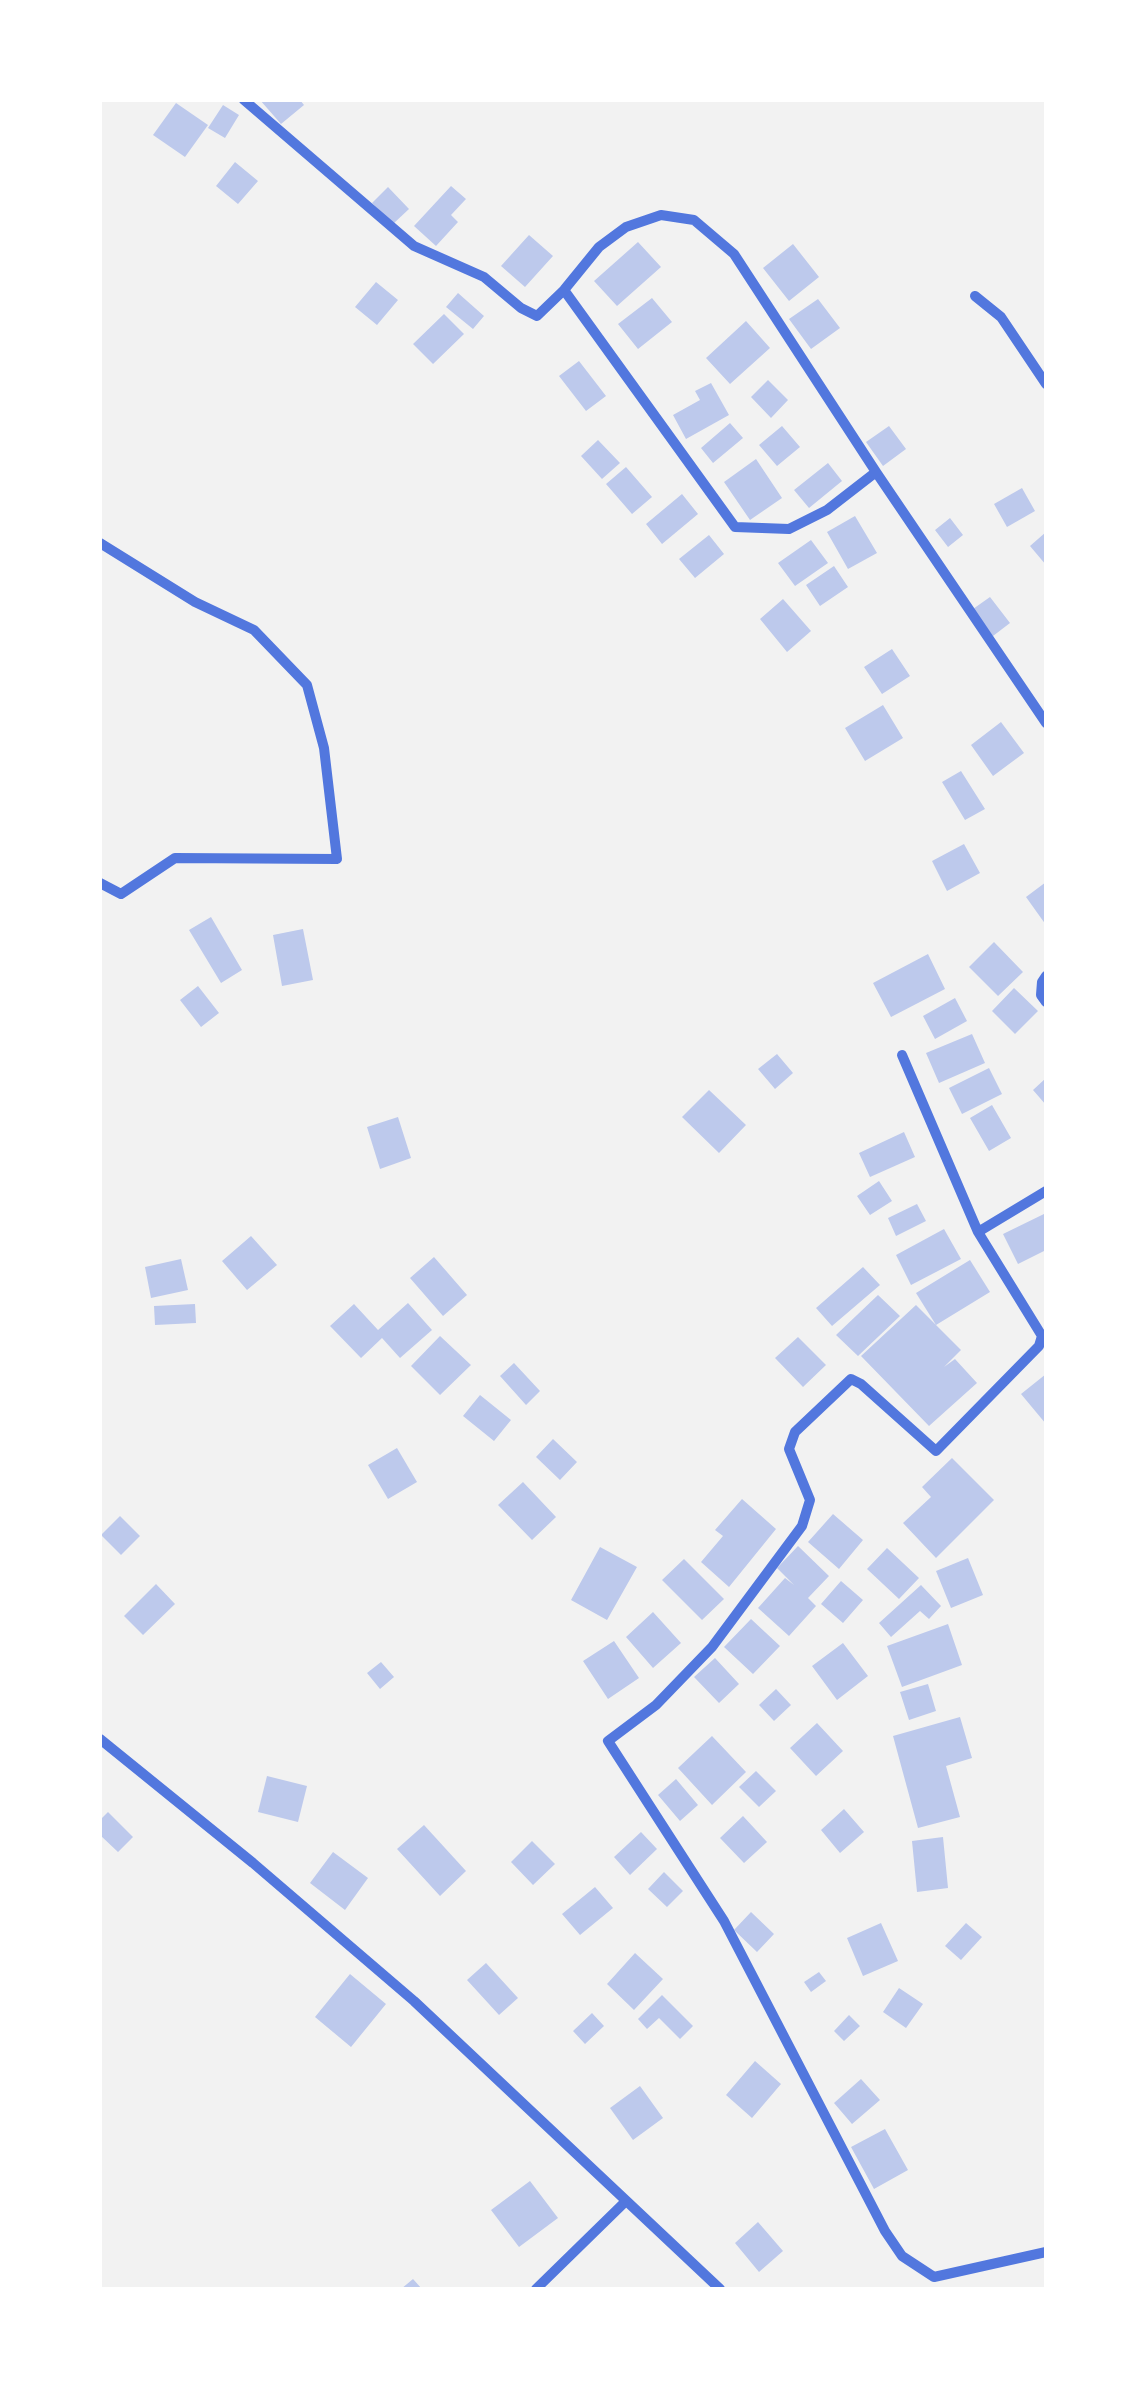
<!DOCTYPE html>
<html>
<head>
<meta charset="utf-8">
<style>
	body { margin:0 }
	#map { position:relative; width:1146px; height:2389px; overflow:hidden; background:#f2f2f2; font-family:"Source Serif 4",serif }
	canvas { display:block }
	.frame { position:absolute; inset:0; border:102px solid #fff; pointer-events:none }
</style>
</head>
<body>
<div id="map">
<canvas width="1146" height="2389"></canvas>
<div class="frame"></div>
</div>
<script>
const c = document.querySelector('canvas').getContext('2d');
c.lineJoin = 'round';
function paint(path, color) {
  c.fillStyle = color;
  c.fill(path, 'evenodd');
}
function toPath(rows) {
  const path = new Path2D();
  for (const r of rows) {
    path.moveTo(r[0], r[1]);
    for (let i = 2; i < r.length; i += 2) path.lineTo(r[i], r[i + 1]);
  }
  return path;
}
function stroke(path, color, width, dash) {
  c.strokeStyle = color;
  c.lineWidth = width;
  c.lineCap = dash ? 'butt' : 'round';
  c.setLineDash(dash || []);
  c.stroke(path);
}
paint(toPath([
	[260,100,300,100,304,105,281,124],
	[176,103,208,125,185,157,153,135],
	[223,105,239,115,225,138,208,128],
	[235,162,258,181,238,204,216,186],
	[451,186,466,199,451,215,458,222,436,246,414,226],
	[388,187,409,209,393,224,372,203],
	[529,235,553,256,525,287,501,266],
	[638,242,661,267,617,306,594,281],
	[793,244,819,277,789,301,763,268],
	[376,282,398,300,377,325,355,307],
	[458,293,484,316,473,329,446,307],
	[652,298,672,322,638,349,618,324],
	[818,299,840,328,811,349,789,319],
	[444,314,464,334,433,364,413,344],
	[746,321,770,348,730,384,706,358],
	[579,361,606,396,586,411,559,376],
	[768,380,788,400,771,418,751,397],
	[711,383,729,415,686,439,673,415,700,400,695,391],
	[730,423,743,438,713,463,701,448],
	[782,426,800,447,777,466,759,445],
	[889,426,906,449,883,466,866,442],
	[598,440,620,463,602,479,581,456],
	[756,459,782,498,750,520,724,482],
	[828,463,842,481,809,508,794,490],
	[626,467,652,497,632,514,606,484],
	[1022,488,1035,511,1007,527,994,504],
	[682,494,698,514,662,544,646,524],
	[855,516,877,553,848,569,827,532],
	[950,518,963,535,948,547,935,530],
	[1046,532,1046,565,1030,546],
	[709,535,724,554,695,578,679,559],
	[811,540,828,563,795,586,778,563],
	[834,566,848,587,820,606,806,585],
	[990,597,1010,623,993,636,973,609],
	[783,599,811,631,787,652,760,619],
	[892,649,910,676,882,694,864,667],
	[883,705,903,738,865,761,845,728],
	[1001,722,1024,753,993,776,971,745],
	[961,771,985,809,965,820,942,782],
	[964,844,980,873,947,891,932,861],
	[1046,882,1046,925,1026,897],
	[211,917,242,970,221,983,189,930],
	[303,929,313,980,282,986,273,935],
	[994,942,1023,972,998,996,969,967],
	[928,954,945,989,891,1017,873,983],
	[198,986,219,1013,201,1027,180,1000],
	[1014,988,1038,1011,1015,1034,992,1011],
	[955,998,967,1021,935,1039,923,1016],
	[972,1034,985,1063,939,1083,926,1053],
	[777,1054,793,1073,775,1089,758,1069],
	[989,1068,1002,1094,962,1114,949,1088],
	[1046,1078,1046,1105,1033,1090],
	[709,1090,746,1125,719,1153,682,1117],
	[992,1105,1011,1138,989,1151,970,1118],
	[398,1117,411,1158,380,1169,367,1127],
	[904,1132,915,1157,870,1177,859,1153],
	[879,1181,892,1201,870,1215,857,1196],
	[917,1204,926,1221,896,1236,888,1218],
	[1046,1213,1046,1250,1018,1264,1003,1234],
	[944,1229,961,1259,911,1285,896,1255],
	[251,1236,277,1265,247,1290,222,1261],
	[434,1257,467,1295,443,1316,410,1278],
	[181,1259,188,1290,151,1298,145,1267],
	[970,1260,990,1292,936,1325,916,1293],
	[863,1267,880,1285,832,1326,816,1308],
	[878,1295,900,1316,858,1356,836,1335],
	[408,1303,432,1330,400,1358,382,1338,361,1358,330,1326,354,1304,378,1330],
	[195,1304,196,1323,155,1325,154,1306],
	[916,1305,961,1350,944,1367,955,1359,977,1383,929,1426,861,1356],
	[440,1336,471,1365,440,1395,411,1366],
	[798,1337,826,1365,803,1387,775,1358],
	[514,1363,540,1391,526,1405,500,1376],
	[1046,1374,1046,1424,1021,1394],
	[480,1395,511,1420,494,1441,463,1416],
	[553,1439,577,1462,560,1480,536,1457],
	[397,1448,417,1482,388,1499,368,1465],
	[952,1458,994,1500,936,1558,903,1523,931,1497,922,1487],
	[523,1482,556,1517,532,1540,498,1505],
	[742,1499,776,1529,729,1587,701,1562,723,1536,715,1530],
	[833,1514,863,1540,839,1569,808,1542],
	[120,1516,140,1536,121,1555,101,1535],
	[798,1546,829,1576,808,1598,816,1606,789,1636,758,1608,785,1578,794,1585,777,1568],
	[600,1547,637,1567,607,1620,571,1600],
	[887,1548,919,1578,899,1599,867,1569],
	[968,1558,983,1595,951,1608,936,1571],
	[684,1559,724,1599,702,1620,662,1580],
	[841,1581,863,1600,843,1623,821,1604],
	[156,1584,175,1604,143,1635,124,1616],
	[921,1585,941,1606,929,1619,920,1611,891,1637,879,1623],
	[653,1612,681,1643,653,1668,626,1637],
	[751,1619,780,1646,753,1674,724,1647],
	[948,1624,962,1665,902,1687,887,1646],
	[614,1641,639,1678,608,1699,583,1661],
	[843,1643,868,1676,837,1700,812,1666],
	[715,1658,739,1684,719,1703,694,1677],
	[381,1662,394,1677,380,1689,367,1673],
	[928,1684,936,1711,909,1720,900,1692],
	[776,1689,791,1705,774,1721,759,1705],
	[960,1717,972,1758,946,1766,960,1817,918,1828,893,1736],
	[817,1723,843,1751,816,1776,790,1748],
	[712,1736,746,1772,712,1805,678,1768],
	[756,1771,776,1791,759,1807,739,1787],
	[267,1776,307,1786,298,1822,258,1812],
	[676,1779,698,1805,680,1821,658,1795],
	[844,1809,864,1832,840,1853,821,1830],
	[108,1812,133,1837,118,1852,100,1835,100,1820],
	[743,1816,767,1842,744,1863,720,1838],
	[424,1825,466,1871,440,1896,397,1849],
	[641,1832,657,1849,630,1875,614,1857],
	[943,1837,948,1888,917,1892,912,1841],
	[532,1841,555,1864,533,1885,511,1862],
	[333,1852,368,1878,345,1910,310,1883],
	[664,1872,683,1891,667,1907,648,1889],
	[595,1887,613,1908,580,1935,562,1914],
	[751,1912,774,1934,757,1952,734,1930],
	[881,1923,898,1961,863,1976,847,1938],
	[966,1923,982,1937,961,1960,945,1946],
	[635,1953,663,1979,634,2010,607,1984],
	[486,1963,518,1998,499,2015,467,1980],
	[819,1972,826,1981,811,1992,804,1982],
	[350,1974,386,2004,351,2047,315,2017],
	[899,1988,923,2004,906,2028,883,2012],
	[662,1995,693,2026,680,2039,659,2018,647,2029,638,2019],
	[592,2013,604,2026,585,2044,573,2031],
	[849,2015,860,2026,844,2041,834,2031],
	[755,2061,781,2084,752,2118,726,2095],
	[861,2079,880,2100,852,2124,834,2103],
	[640,2086,663,2118,633,2140,610,2108],
	[885,2129,908,2170,874,2189,851,2147],
	[530,2181,558,2218,519,2247,491,2210],
	[758,2222,783,2251,759,2272,735,2243],
	[413,2279,422,2289,401,2289]
]), '#bdc9ec');
stroke(toPath([
	[244,100,414,246,484,277,521,308,537,316,564,290,599,247,626,227,661,215,694,220,734,254,876,472,1046,723],
	[564,290,735,527,789,529,827,510,876,472],
	[975,296,1001,317,1046,384],
	[100,543,195,602,254,630,307,685,324,748,337,859,175,858,121,894,100,883],
	[1046,976,1042,982,1041,995,1046,1002],
	[902,1055,978,1232,1042,1336,1039,1346,936,1451,861,1384,851,1379,795,1432,789,1449,810,1500,802,1526,712,1647,656,1705,608,1741,724,1921,885,2231,902,2256,934,2277,1046,2252],
	[978,1232,1046,1191],
	[100,1739,253,1863,414,2001,720,2289],
	[536,2289,626,2201]
]), '#5277de', 10);
</script>
</body>
</html>
